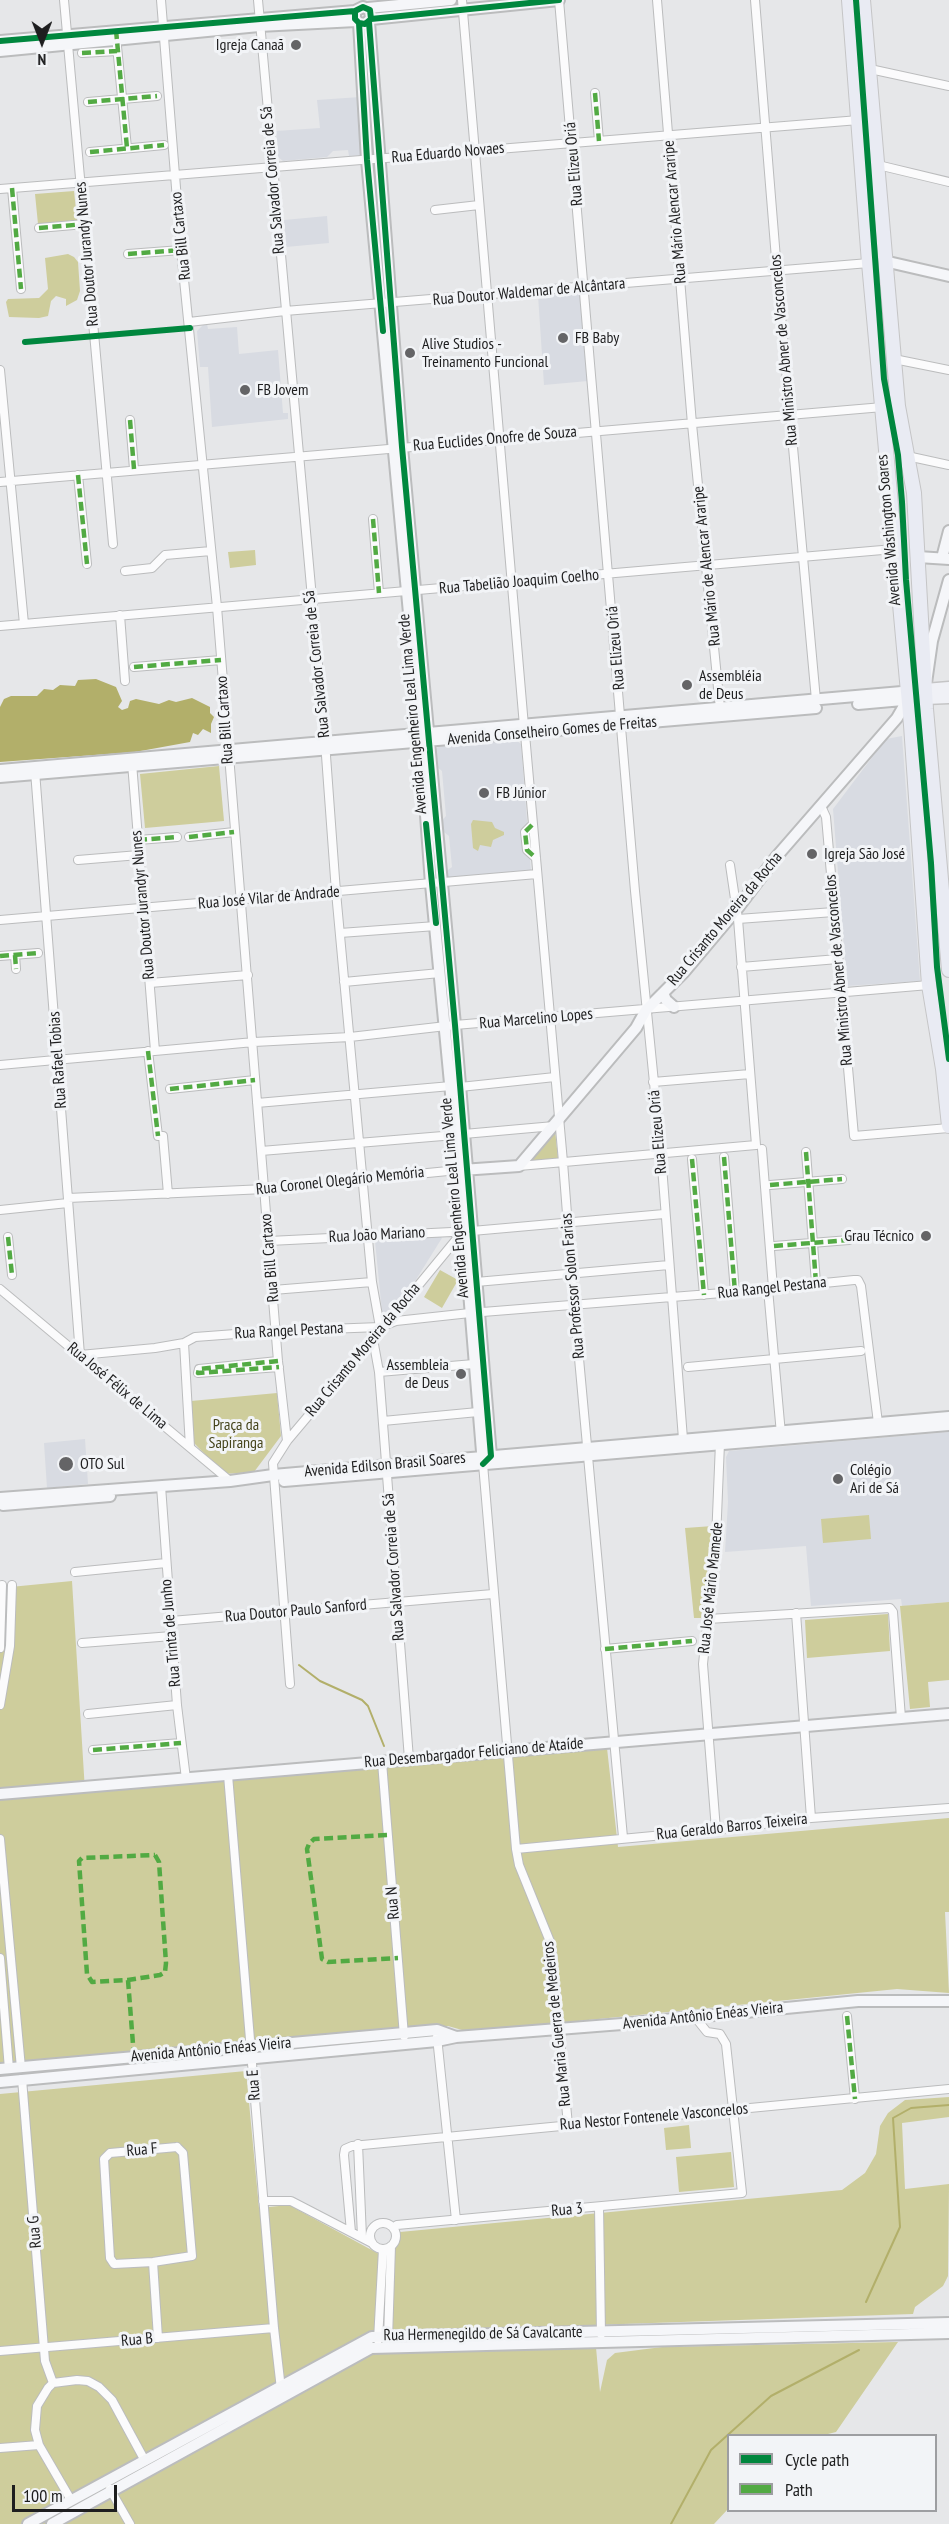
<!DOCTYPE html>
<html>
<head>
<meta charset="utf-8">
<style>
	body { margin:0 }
	#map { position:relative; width:949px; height:2524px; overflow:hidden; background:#e6e7e9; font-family:"PT Sans Narrow",sans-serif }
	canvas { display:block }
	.legend { position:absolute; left:727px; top:2434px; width:210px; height:78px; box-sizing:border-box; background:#f2f4f7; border:2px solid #9d9ea1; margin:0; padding:8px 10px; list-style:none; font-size:18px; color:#1e1e1f }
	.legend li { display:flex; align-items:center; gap:12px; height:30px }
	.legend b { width:30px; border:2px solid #9d9ea1 }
	.north { position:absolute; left:12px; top:12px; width:60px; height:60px; -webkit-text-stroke:4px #f2f4f7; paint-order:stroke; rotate:180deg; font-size:16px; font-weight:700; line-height:24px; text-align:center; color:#1e1e1f }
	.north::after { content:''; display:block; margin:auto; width:21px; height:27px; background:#1e1e1f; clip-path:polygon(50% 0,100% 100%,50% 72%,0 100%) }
	.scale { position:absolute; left:12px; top:2485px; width:105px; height:27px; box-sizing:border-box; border:3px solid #1e1e1f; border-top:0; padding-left:8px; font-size:18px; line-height:21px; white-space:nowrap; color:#1e1e1f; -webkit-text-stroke:4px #f2f4f7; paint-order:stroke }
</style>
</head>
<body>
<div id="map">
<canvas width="949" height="2524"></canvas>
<ul class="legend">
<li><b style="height:8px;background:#00873e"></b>Cycle path</li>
<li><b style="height:8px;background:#52aa43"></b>Path</li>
</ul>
<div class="north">N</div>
<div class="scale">100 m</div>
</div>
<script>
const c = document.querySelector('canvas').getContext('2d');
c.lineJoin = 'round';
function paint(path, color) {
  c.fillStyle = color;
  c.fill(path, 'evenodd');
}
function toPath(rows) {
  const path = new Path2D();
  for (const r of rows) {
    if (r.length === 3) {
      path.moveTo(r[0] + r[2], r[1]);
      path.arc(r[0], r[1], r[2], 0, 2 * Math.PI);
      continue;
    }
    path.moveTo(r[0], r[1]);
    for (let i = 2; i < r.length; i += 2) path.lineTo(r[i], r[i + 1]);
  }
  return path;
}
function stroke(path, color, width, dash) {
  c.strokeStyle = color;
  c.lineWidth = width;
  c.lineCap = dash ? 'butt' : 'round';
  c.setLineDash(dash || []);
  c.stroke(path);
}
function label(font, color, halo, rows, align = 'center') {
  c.font = font + ' "PT Sans Narrow",sans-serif';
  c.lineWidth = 6;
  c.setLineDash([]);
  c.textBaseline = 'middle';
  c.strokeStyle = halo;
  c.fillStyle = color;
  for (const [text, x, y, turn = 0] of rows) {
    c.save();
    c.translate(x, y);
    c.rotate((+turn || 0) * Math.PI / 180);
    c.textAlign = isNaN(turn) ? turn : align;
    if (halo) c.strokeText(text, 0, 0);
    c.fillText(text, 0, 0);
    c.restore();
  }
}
paint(toPath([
	[360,97,363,150,360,155,349,156,348,150,333,151,327,157,283,161,278,157,276,131,320,128,317,100],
	[327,216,329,243,286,247,284,220],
	[581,291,588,381,544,385,538,295],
	[207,324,208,329,237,327,239,354,278,350,283,413,288,413,288,419,212,427,208,367,200,367,197,331,203,325],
	[902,736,920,981,847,986,833,809,886,739],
	[516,740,521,744,531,872,445,880,444,873,452,867,449,836,440,829,439,824,446,816,442,771,437,767,435,750,441,744],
	[440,1236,442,1238,412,1286,393,1309,390,1312,382,1312,375,1241],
	[949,1432,949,1602,902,1606,901,1599,811,1606,806,1546,725,1552,728,1502,726,1457,729,1451],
	[85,1439,88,1484,47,1488,44,1443]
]), '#d8dbe2');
paint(toPath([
	[74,191,77,220,38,224,35,194],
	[68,254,74,257,78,262,80,291,77,300,66,306,66,299,56,296,51,301,48,316,39,318,9,317,6,302,8,299,39,298,48,289,45,258],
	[255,550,256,565,230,568,228,552],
	[219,766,224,821,145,828,140,774],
	[473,820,492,822,495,828,504,832,504,835,493,840,491,847,480,845,478,851,473,848,471,824],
	[555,1130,558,1158,529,1161],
	[440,1270,458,1280,442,1308,424,1297],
	[277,1393,281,1436,254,1472,224,1474,193,1442,191,1401],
	[869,1515,871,1539,823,1543,821,1519],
	[713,1526,701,1618,694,1618,685,1528],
	[72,1581,85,1791,607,1748,618,1847,949,1818,949,1912,945,1912,949,1993,897,1989,469,2032,448,2026,0,2067,0,1588],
	[949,1602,949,1680,928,1682,930,1707,910,1709,900,1606],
	[888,1614,890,1651,807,1658,805,1620],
	[246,2071,259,2208,289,2205,379,2254,395,2250,400,2232,842,2190,865,2173,876,2154,880,2126,888,2113,905,2100,949,2097,949,2117,902,2123,905,2189,949,2184,948,2276,943,2286,915,2307,913,2314,594,2325,600,2392,607,2360,615,2353,662,2347,898,2342,836,2432,820,2436,728,2436,728,2509,714,2524,0,2524,0,2094],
	[689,2125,691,2148,666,2150,664,2128],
	[731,2152,734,2187,679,2192,676,2157]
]), '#cecd9c');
paint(toPath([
	[96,679,116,687,122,701,118,707,122,710,128,708,130,701,136,699,159,704,169,700,176,702,192,698,210,707,210,713,214,717,211,724,211,733,203,729,198,735,193,733,190,742,135,752,0,762,0,707,4,699,11,696,37,696,44,689,53,690,60,685,75,686,78,680]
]), '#b2af6a');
stroke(toPath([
	[299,1665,320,1681,362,1700,368,1706,384,1746],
	[866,2302,900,2227,893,2118,911,2108,949,2105],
	[671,2524,711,2450,771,2396,859,2350]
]), '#b2af6a', 2);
const street = toPath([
	[64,0,113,544],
	[161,0,181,250,217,607,278,1361,287,1441],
	[258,0,325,742,336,892,372,1282,380,1327],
	[462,0,524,726],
	[559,0,635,891,661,1153,683,1439],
	[657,0,692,424,720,708],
	[755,0,777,271,816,700],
	[116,36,127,148],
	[82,53,117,51],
	[870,69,949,86],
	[595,93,599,141],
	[88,102,157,96],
	[90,152,164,145],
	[878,165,949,182],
	[12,188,21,289],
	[0,189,859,120],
	[435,210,479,205],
	[39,228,85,224],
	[128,254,181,250],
	[189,322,285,311,869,263],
	[894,359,949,370],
	[0,370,24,624],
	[130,420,134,469],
	[907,456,949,465],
	[78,475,87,564],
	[0,482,883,407],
	[373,519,379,593],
	[125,571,152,568,165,555,211,551],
	[120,615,125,681],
	[0,626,894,549],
	[134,667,221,660],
	[525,734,563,1162,574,1304,623,1837],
	[132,763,155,1051],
	[35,771,80,1355,155,1348,184,1343,195,1337,276,1331,380,1327,396,1321,470,1313,735,1292,854,1280,858,1280,861,1286,878,1423],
	[821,806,826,817,854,1136,949,1128],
	[532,825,525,832,527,850,536,858],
	[189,837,234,832],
	[138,840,177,837],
	[78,860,139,855],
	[738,919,834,912],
	[0,920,537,874],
	[340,933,436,926],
	[15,955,16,969],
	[0,956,38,953],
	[741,967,838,959],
	[344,982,440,973],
	[150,983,248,975],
	[148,1051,158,1136,163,1136,168,1194],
	[0,1065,254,1042,350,1037,455,1025,929,985],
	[653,1082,750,1074],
	[460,1087,555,1077],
	[170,1089,255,1080],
	[257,1103,451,1086],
	[464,1134,554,1126],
	[762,1149,773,1288],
	[261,1151,455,1135],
	[806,1152,816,1283],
	[724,1157,735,1292],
	[692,1159,704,1295],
	[519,1166,756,1145,738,919,730,865],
	[770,1185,842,1179],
	[68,1198,265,1189,458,1170],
	[0,1210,68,1203],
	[8,1237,12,1275],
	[269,1241,472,1231,664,1214],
	[774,1246,849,1240],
	[476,1282,669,1265],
	[0,1289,230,1481],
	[768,1289,781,1434],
	[273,1290,372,1282],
	[373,1339,379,1372,409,1759],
	[184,1343,190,1447],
	[278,1361,199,1369,198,1373,279,1367],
	[688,1367,861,1351],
	[379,1372,474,1364],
	[383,1421,478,1412],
	[483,1464,516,1849,519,1865,551,1944,568,2125],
	[161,1486,177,1705,186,1779],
	[75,1572,166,1563],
	[796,1613,811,1818],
	[708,1619,890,1608,893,1612,901,1718],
	[171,1621,493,1594],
	[82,1643,172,1636],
	[0,1648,2,1585],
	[605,1649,692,1641],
	[290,1684,273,1463,287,1441,373,1339,380,1327,394,1315,464,1230],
	[0,1705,10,1646,12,1585],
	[88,1714,177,1705],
	[93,1750,181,1743],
	[382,1762,404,2036],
	[228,1775,274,2328,281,2389],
	[716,1830,703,1664,716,1540,720,1443],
	[0,1839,21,2068],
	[516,1849,716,1830,811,1818,949,1808],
	[0,1958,9,2069],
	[847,2016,855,2099],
	[437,2037,456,2220],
	[22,2079,45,2361,53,2383],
	[358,2144,362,2237],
	[177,2147,183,2153,192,2256,153,2262,114,2264,110,2258,104,2159,110,2153,177,2147],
	[263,2201,291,2201,372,2243],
	[599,2207,601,2334],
	[383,2236,13],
	[393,2228,397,2225,742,2193,726,2044,720,2034,707,2032,695,2017],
	[351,2232,344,2155,345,2149,352,2146,949,2089],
	[153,2262,158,2338],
	[388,2339,391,2246],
	[378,2340,383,2249],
	[0,2351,274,2328],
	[0,2448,39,2445],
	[110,2489,130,2524],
	[71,2500,39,2445,35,2430,37,2406,48,2388,53,2383,77,2380,88,2381,99,2387,112,2400,144,2459]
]);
const secondary = toPath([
	[368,8,451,0],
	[371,19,559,0],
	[369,22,402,447,455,1025,491,1456,483,1464],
	[359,23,367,160,420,732,431,884,464,1230,483,1464],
	[0,41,355,11,363,7,370,10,371,19,365,24,359,23,355,19,355,11],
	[0,51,259,26,356,21],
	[884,261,949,276],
	[918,557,949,559],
	[942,558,949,531],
	[858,704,925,698],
	[0,770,925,690,932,641,949,580],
	[0,777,816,708],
	[663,993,666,1000,674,1007],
	[462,1170,519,1166,636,1028,646,1010,684,972,737,909,777,856,897,718,908,699],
	[284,1481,949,1425],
	[0,1498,230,1481,273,1475,949,1417],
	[3,1505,110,1496],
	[0,1794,949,1714],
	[0,2069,404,2033,437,2030,456,2037],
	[0,2082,437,2041,456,2037,622,2024,858,2001,949,2001],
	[28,2524,372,2337,949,2323],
	[52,2524,371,2348,949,2333]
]);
const primary = toPath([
	[925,690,949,688],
	[925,698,949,697]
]);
const highway = toPath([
	[849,0,869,263,911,725,929,985,943,1069,949,1126],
	[863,0,898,406,914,493,926,709,949,970]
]);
stroke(street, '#bbbcbd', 10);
stroke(secondary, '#bbbcbd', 14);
stroke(primary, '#c5c5c6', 15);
stroke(highway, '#c5c5c6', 16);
stroke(street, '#fbfbfc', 8);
stroke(secondary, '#f5f6f9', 10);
stroke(primary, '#f0f1f6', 12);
stroke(highway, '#e9ebf3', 14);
stroke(toPath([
	[116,30,127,148],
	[82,53,117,51],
	[595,93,599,141],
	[88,102,157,96],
	[90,152,164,145],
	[12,188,21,289],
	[39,228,85,224],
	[128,254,181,250],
	[130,420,134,469],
	[78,475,87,564],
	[373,519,379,593],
	[134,667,221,660],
	[532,825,525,832,527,850,536,858],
	[189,837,234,832],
	[138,840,177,837],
	[15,955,16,969],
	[0,956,38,953],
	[148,1051,158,1136],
	[170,1089,255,1080],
	[806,1152,816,1283],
	[724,1157,735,1292],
	[692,1159,704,1295],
	[770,1185,842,1179],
	[8,1237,12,1275],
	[774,1246,849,1240],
	[278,1361,199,1369,198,1373,279,1367],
	[605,1649,692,1641],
	[93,1750,181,1743],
	[387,1835,314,1839,309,1844,307,1849,322,1959,328,1962,398,1958],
	[155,1855,159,1862,166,1963,165,1972,160,1975,128,1980,92,1982,87,1974,79,1861,82,1858,155,1855],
	[128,1980,134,2057],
	[847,2016,855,2099]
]), '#52aa43', 4.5, [9, 4.5]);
stroke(toPath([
	[856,0,884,379,898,455,902,502,906,580,931,863,937,967,949,1059],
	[371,19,559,0],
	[369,22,402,447,455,1025,491,1456,483,1464],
	[359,23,367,160,383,331],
	[0,41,355,11,363,7,370,10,371,19,365,24,359,23,355,19,355,11],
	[25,342,190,328],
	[426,824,436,923]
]), '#00873e', 6);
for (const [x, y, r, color] of [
	[296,45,6,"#646466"],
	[563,338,6,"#646466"],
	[410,353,6,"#646466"],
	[245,390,6,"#646466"],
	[687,685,6,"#646466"],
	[484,793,6,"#646466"],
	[812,854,6,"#646466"],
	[926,1236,6,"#646466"],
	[461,1374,6,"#646466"],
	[66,1464,8,"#646466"],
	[838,1479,6,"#646466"]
]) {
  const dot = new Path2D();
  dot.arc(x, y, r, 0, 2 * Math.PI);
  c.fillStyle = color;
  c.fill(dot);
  stroke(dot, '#f2f4f7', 2);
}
label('16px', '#1e1e1f', '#f2f4f7', [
	["Igreja Canaã",284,45,"right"],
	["FB Baby",575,338],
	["Alive Studios -",422,344],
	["Treinamento Funcional",422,362],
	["FB Jovem",257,390],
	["Assembléia",699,676],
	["de Deus",699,694],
	["FB Júnior",496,793],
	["Igreja São José",824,854],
	["Grau Técnico",914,1236,"right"],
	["Assembleia",449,1365,"right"],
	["de Deus",449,1383,"right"],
	["OTO Sul",80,1464],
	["Colégio",850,1470],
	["Ari de Sá",850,1488]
], 'left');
label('16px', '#1e1e1f', '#f2f4f7', [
	["Rua Eduardo Novaes",448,153,-5],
	["Rua Elizeu Oriá",574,164,-95],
	["Rua Salvador Correia de Sá",273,180,-95],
	["Rua Mário Alencar Araripe",675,212,-95],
	["Rua Bill Cartaxo",181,236,-96],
	["Rua Doutor Jurandy Nunes",87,254,-95],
	["Rua Doutor Waldemar de Alcântara",529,292,-5],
	["Rua Ministro Abner de Vasconcelos",784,350,-95],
	["Rua Euclides Onofre de Souza",495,439,-5],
	["Avenida Washington Soares",889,530,-95],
	["Rua Mário de Alencar Araripe",707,566,-96],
	["Rua Tabelião Joaquim Coelho",519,582,-5],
	["Rua Elizeu Oriá",616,648,-95],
	["Rua Salvador Correia de Sá",317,664,-96],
	["Avenida Engenheiro Leal Lima Verde",413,714,-95],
	["Rua Bill Cartaxo",225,720,-94],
	["Avenida Conselheiro Gomes de Freitas",552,731,-5],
	["Rua José Vilar de Andrade",269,898,-5],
	["Rua Doutor Jurandyr Nunes",143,905,-95],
	["Rua Crisanto Moreira da Rocha",725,919,-50],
	["Rua Ministro Abner de Vasconcelos",839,970,-95],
	["Rua Marcelino Lopes",536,1019,-5],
	["Rua Rafael Tobias",58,1060,-94],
	["Rua Elizeu Oriá",658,1132,-95],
	["Rua Coronel Olegário Memória",340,1181,-6],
	["Avenida Engenheiro Leal Lima Verde",455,1198,-95],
	["Rua João Mariano",377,1235,-3],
	["Rua Bill Cartaxo",270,1258,-95],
	["Rua Professor Solon Farias",573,1286,-95],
	["Rua Rangel Pestana",772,1288,-6],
	["Rua Rangel Pestana",289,1331,-3],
	["Rua Crisanto Moreira da Rocha",363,1350,-50],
	["Rua José Félix de Lima",117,1386,40],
	["Avenida Edilson Brasil Soares",385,1465,-5],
	["Rua Salvador Correia de Sá",394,1567,-94],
	["Rua José Mário Mamede",711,1588,-84],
	["Rua Doutor Paulo Sanford",296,1611,-5],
	["Rua Trinta de Junho",171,1633,-95],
	["Rua Desembargador Feliciano de Ataíde",474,1753,-5],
	["Rua Geraldo Barros Teixeira",732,1827,-6],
	["Rua N",393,1903,-95],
	["Avenida Antônio Enéas Vieira",703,2016,-6],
	["Rua Maria Guerra de Medeiros",557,2024,-96],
	["Avenida Antônio Enéas Vieira",211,2050,-5],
	["Rua E",254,2085,-94],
	["Rua Nestor Fontenele Vasconcelos",654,2117,-5],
	["Rua F",142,2150,-5],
	["Rua 3",567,2210,-5],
	["Rua G",35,2232,-95],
	["Rua Hermenegildo de Sá Cavalcante",483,2334,-1],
	["Rua B",137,2340,-5]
]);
label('16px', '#45441b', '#f2f4f7', [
	["Praça da",236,1425],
	["Sapiranga",236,1443]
]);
</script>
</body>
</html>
